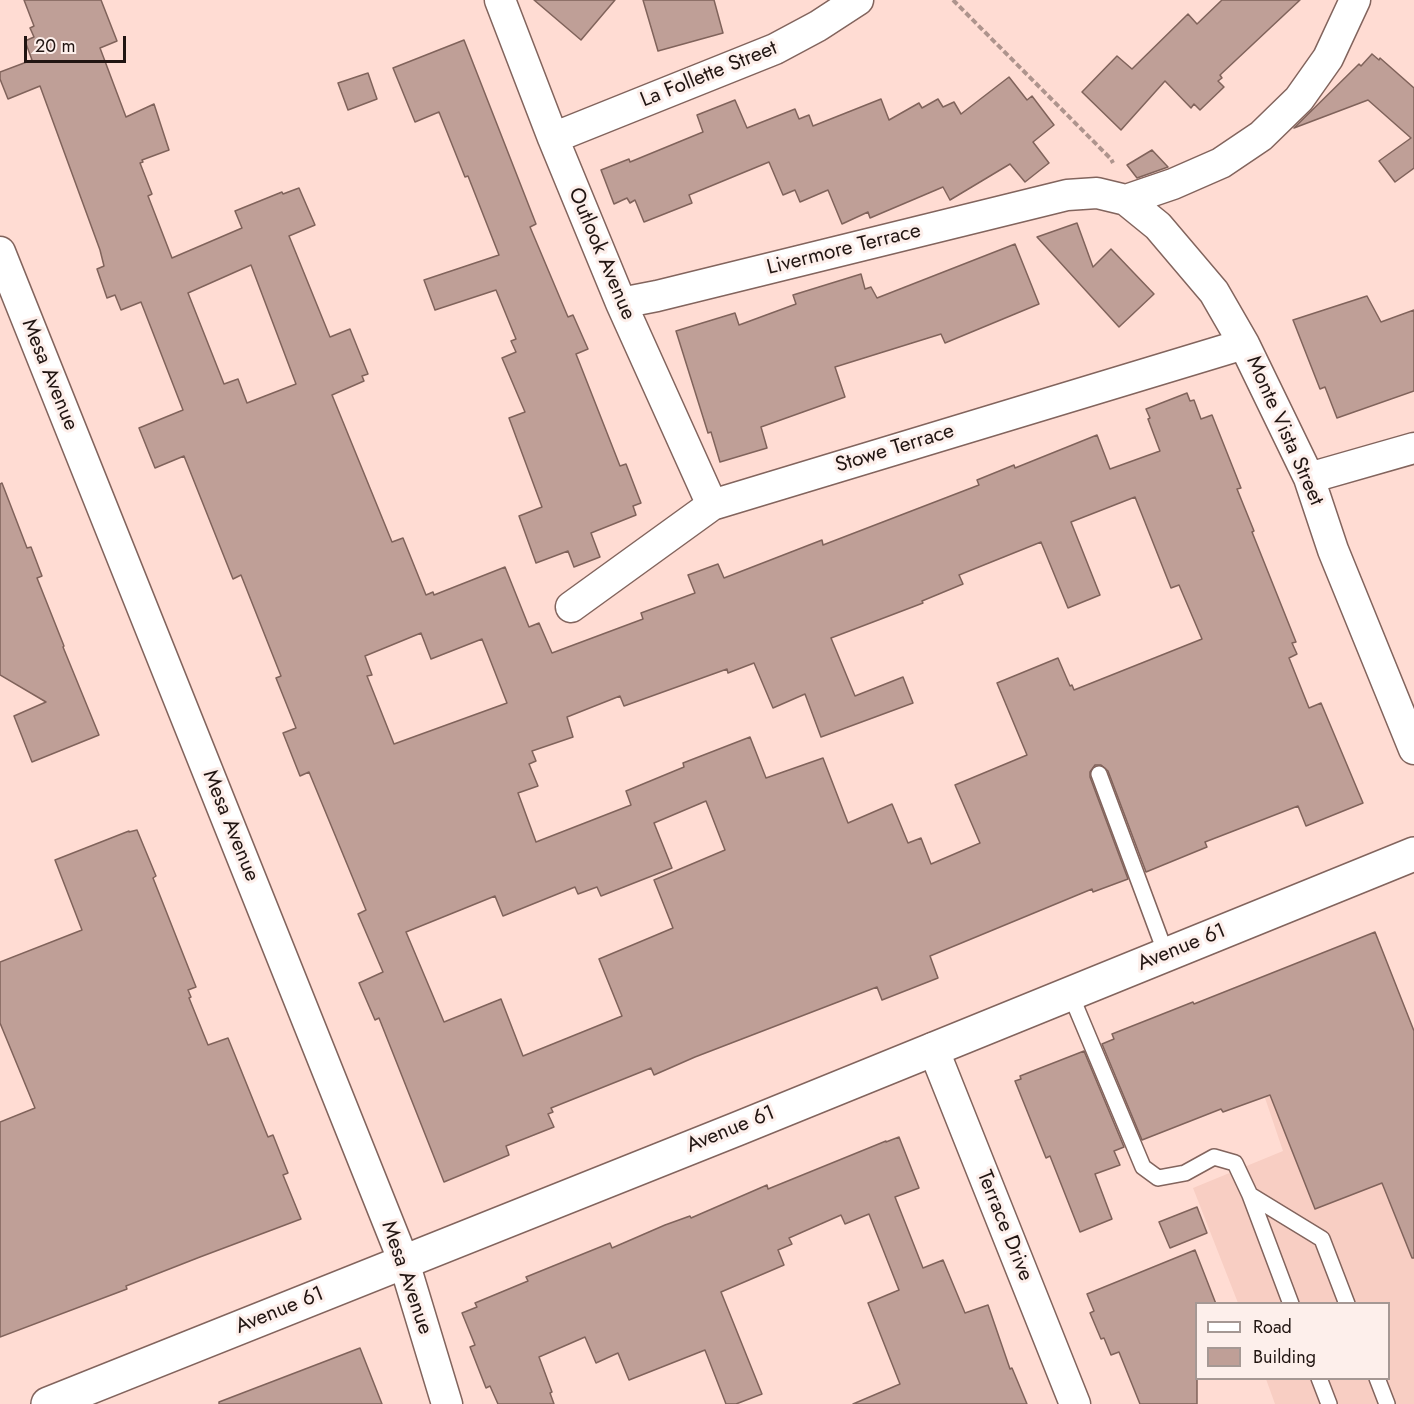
<!DOCTYPE html>
<html>
<head>
<meta charset="utf-8">
<style>
	body { margin:0 }
	#map { position:relative; width:1414px; height:1404px; overflow:hidden; background:#ffdcd3; font-family:Jost,sans-serif }
	canvas { display:block }
	.legend { position:absolute; left:1195px; top:1302px; width:195px; height:78px; box-sizing:border-box; background:#fdefeb; border:2px solid #a59894; margin:0; padding:8px 10px; list-style:none; font-size:18px; color:#211512 }
	.legend li { display:flex; align-items:center; gap:12px; height:30px }
	.legend b { width:30px; border:2px solid #a59894 }
	.scale { position:absolute; left:24px; top:36px; width:102px; height:27px; box-sizing:border-box; border:3px solid #211512; border-top:0; padding-left:8px; font-size:18px; line-height:21px; white-space:nowrap; color:#211512; -webkit-text-stroke:4px #fdefeb; paint-order:stroke }
</style>
</head>
<body>
<div id="map">
<canvas width="1414" height="1404"></canvas>
<ul class="legend">
<li><b style="height:8px;background:#fff"></b>Road</li>
<li><b style="height:16px;background:#bf9f97"></b>Building</li>
</ul>
<div class="scale">20 m</div>
</div>
<script>
const c = document.querySelector('canvas').getContext('2d');
c.lineJoin = 'round';
function paint(path, color) {
  c.fillStyle = color;
  c.fill(path, 'evenodd');
}
function toPath(rows) {
  const path = new Path2D();
  for (const r of rows) {
    path.moveTo(r[0], r[1]);
    for (let i = 2; i < r.length; i += 2) path.lineTo(r[i], r[i + 1]);
  }
  return path;
}
function stroke(path, color, width, dash) {
  c.strokeStyle = color;
  c.lineWidth = width;
  c.lineCap = dash ? 'butt' : 'round';
  c.setLineDash(dash || []);
  c.stroke(path);
}
function label(font, color, halo, rows, align = 'center') {
  c.font = font + ' Jost,sans-serif';
  c.lineWidth = 6;
  c.setLineDash([]);
  c.textBaseline = 'middle';
  c.strokeStyle = halo;
  c.fillStyle = color;
  for (const [text, x, y, turn = 0] of rows) {
    c.save();
    c.translate(x, y);
    c.rotate((+turn || 0) * Math.PI / 180);
    c.textAlign = isNaN(turn) ? turn : align;
    if (halo) c.strokeText(text, 0, 0);
    c.fillText(text, 0, 0);
    c.restore();
  }
}
paint(toPath([
	[1414,1038,1414,1404,1275,1404,1266,1379,1388,1378,1388,1304,1238,1303,1193,1188,1283,1151,1265,1098]
]), '#f8cec3');
const building = toPath([
	[24,0,101,0,117,41,100,48,126,117,154,104,169,150,142,160,143,162,140,163,152,194,148,196,172,258,242,228,235,211,282,192,283,194,299,188,315,225,289,236,330,337,350,329,368,374,362,376,364,381,332,395,392,542,403,538,426,595,433,592,434,595,505,567,529,627,539,623,552,653,643,619,641,613,695,593,688,575,718,564,724,578,822,540,823,545,979,485,977,480,1014,465,1015,468,1097,435,1110,469,1160,451,1148,419,1150,418,1146,409,1187,393,1190,401,1194,400,1201,419,1212,415,1241,488,1237,489,1254,531,1252,532,1296,642,1292,643,1297,654,1289,658,1309,708,1321,703,1363,803,1306,826,1298,806,1205,842,1207,847,1146,872,1108,771,1101,765,1095,765,1090,772,1090,777,1128,879,1093,892,1092,889,930,956,938,978,882,1000,877,987,695,1057,654,1075,651,1068,551,1108,553,1112,548,1114,554,1127,506,1146,509,1155,444,1182,379,1018,375,1020,359,983,383,972,358,914,366,910,309,772,300,776,283,733,296,728,276,678,281,676,241,575,233,579,184,456,155,468,139,428,183,410,141,302,121,310,115,295,107,298,97,269,104,266,100,250,40,86,8,99,0,79,0,72,32,60,25,41,34,37,30,28,34,26,24,0],
	[251,265,296,384,247,403,238,379,224,384,188,293,251,265],
	[1135,497,1171,588,1179,585,1202,639,1074,690,1072,685,1070,686,1058,658,997,683,1027,755,955,785,980,843,931,864,921,838,908,843,892,804,848,823,823,758,766,778,750,737,683,763,684,767,626,791,631,805,536,842,518,793,538,786,529,764,536,761,532,751,573,737,567,717,620,696,624,706,727,669,728,673,754,663,773,708,805,694,821,737,913,703,903,677,855,696,831,638,923,603,922,601,963,584,959,575,1041,542,1068,608,1100,595,1071,522,1135,497],
	[421,633,431,659,482,639,507,703,394,744,367,676,372,675,365,656,421,633],
	[706,801,725,850,654,880,673,928,599,959,622,1016,523,1056,501,999,444,1022,406,932,495,896,503,916,575,887,578,894,597,887,601,896,672,868,654,823,706,801],
	[534,0,615,0,581,40,534,0],
	[643,0,714,0,723,33,658,51,643,0],
	[1222,0,1300,0,1220,75,1222,78,1218,81,1224,87,1200,110,1194,104,1191,108,1165,81,1121,130,1082,92,1117,56,1132,69,1188,14,1197,24,1222,0],
	[464,40,536,224,530,227,568,317,573,315,588,349,576,354,620,466,626,464,641,503,633,506,636,515,591,533,600,557,574,567,568,551,536,563,519,516,542,507,509,418,525,412,502,358,516,352,511,341,516,339,496,290,435,310,424,280,499,255,468,176,465,177,439,112,415,122,393,68,464,40],
	[1372,54,1379,60,1380,58,1414,88,1414,168,1395,182,1379,161,1411,138,1368,100,1294,128,1359,64,1361,66,1372,54],
	[368,73,377,99,348,110,338,83,368,73],
	[1009,77,1027,100,1032,96,1054,125,1033,142,1049,163,1025,182,1010,164,950,200,943,187,870,218,868,212,842,224,828,190,800,202,795,190,783,195,769,162,689,195,692,203,644,222,635,200,630,203,627,198,614,204,601,170,629,159,630,162,703,132,697,115,735,100,747,128,795,109,799,119,809,115,813,126,881,99,889,120,919,103,922,108,938,99,943,107,954,102,961,114,1009,77],
	[1152,150,1168,167,1137,178,1127,165,1152,150],
	[1077,223,1093,267,1111,249,1154,294,1119,327,1037,237,1077,223],
	[1015,244,1039,304,945,343,941,334,835,367,845,397,761,427,767,448,720,462,711,432,708,433,676,331,735,313,739,325,796,304,793,295,861,274,865,289,871,287,877,298,1015,244],
	[1367,296,1381,322,1414,310,1414,391,1337,418,1325,387,1320,389,1293,320,1367,296],
	[2,483,27,548,31,547,42,576,37,578,64,646,63,647,99,735,32,762,14,716,46,702,0,675,0,484,2,483],
	[137,830,156,876,153,878,196,987,188,990,191,997,189,998,208,1045,228,1038,268,1137,273,1135,288,1173,283,1175,301,1219,200,1257,126,1286,127,1289,0,1337,0,1122,35,1108,0,1023,0,962,82,930,55,860,129,831,129,832,137,830],
	[1375,932,1414,1031,1414,1258,1412,1258,1382,1183,1315,1209,1270,1095,1223,1112,1221,1109,1142,1140,1102,1044,1114,1039,1112,1034,1193,1002,1194,1004,1375,932],
	[1084,1051,1124,1147,1114,1151,1120,1165,1095,1174,1112,1219,1080,1232,1050,1156,1046,1158,1015,1081,1021,1079,1020,1076,1084,1051],
	[899,1137,919,1188,895,1197,923,1268,943,1260,965,1313,988,1305,1010,1369,1012,1368,1027,1404,853,1404,900,1384,868,1303,899,1290,869,1214,845,1224,841,1215,789,1238,792,1244,778,1250,784,1265,721,1292,762,1394,736,1404,726,1404,705,1350,629,1380,618,1353,596,1363,585,1337,539,1357,552,1392,550,1393,554,1404,498,1404,490,1386,486,1388,470,1347,475,1345,462,1313,477,1307,475,1303,528,1281,526,1277,610,1243,612,1248,665,1225,690,1216,691,1218,767,1185,768,1189,886,1141,886,1142,899,1137],
	[1197,1207,1207,1233,1170,1248,1159,1222,1197,1207],
	[1195,1250,1216,1304,1197,1304,1197,1404,1140,1404,1119,1352,1111,1355,1104,1338,1101,1339,1090,1313,1094,1311,1087,1294,1195,1250],
	[360,1348,382,1404,219,1404,219,1402,360,1348]
]);
paint(building, '#bf9f97');
stroke(building, '#80635b', 1.5);
const service = toPath([
	[1099,774,1166,954],
	[1070,993,1143,1167,1158,1178,1185,1173,1214,1157,1235,1163,1250,1195,1291,1304],
	[1250,1195,1322,1239,1347,1304],
	[1319,1378,1329,1404],
	[1377,1378,1387,1404]
]);
const minor = toPath([
	[500,0,553,138,621,303,712,505],
	[553,138,775,49,818,26,858,0],
	[1126,200,1173,184,1221,163,1261,136,1299,99,1328,58,1355,0],
	[0,252,404,1262,447,1404],
	[621,303,657,296,1067,195,1097,193,1126,200,1158,226,1214,292,1244,344,1309,478,1333,550,1414,749],
	[1309,478,1414,448],
	[571,607,712,505,1244,344],
	[933,1048,1075,1404]
]);
const tertiary = toPath([
	[48,1404,737,1129,1414,854]
]);
stroke(service, '#82645d', 18);
stroke(minor, '#82645d', 33);
stroke(tertiary, '#82645d', 36);
stroke(toPath([
	[953,0,1111,159,1113,163]
]), '#ae948d', 4, [6, 3]);
stroke(service, '#fff', 15);
stroke(minor, '#fff', 30);
stroke(tertiary, '#fff', 33);
label('21px', '#211512', '#fdefeb', [
	["La Follette Street",709,75,-22],
	["Livermore Terrace",844,250,-14],
	["Outlook Avenue",601,254,67],
	["Mesa Avenue",49,375,68],
	["Monte Vista Street",1284,431,66],
	["Stowe Terrace",895,449,-17],
	["Mesa Avenue",230,826,68],
	["Avenue 61",1182,948,-22],
	["Avenue 61",731,1130,-22],
	["Terrace Drive",1004,1226,68],
	["Mesa Avenue",406,1278,71],
	["Avenue 61",280,1311,-22]
]);
</script>
</body>
</html>
